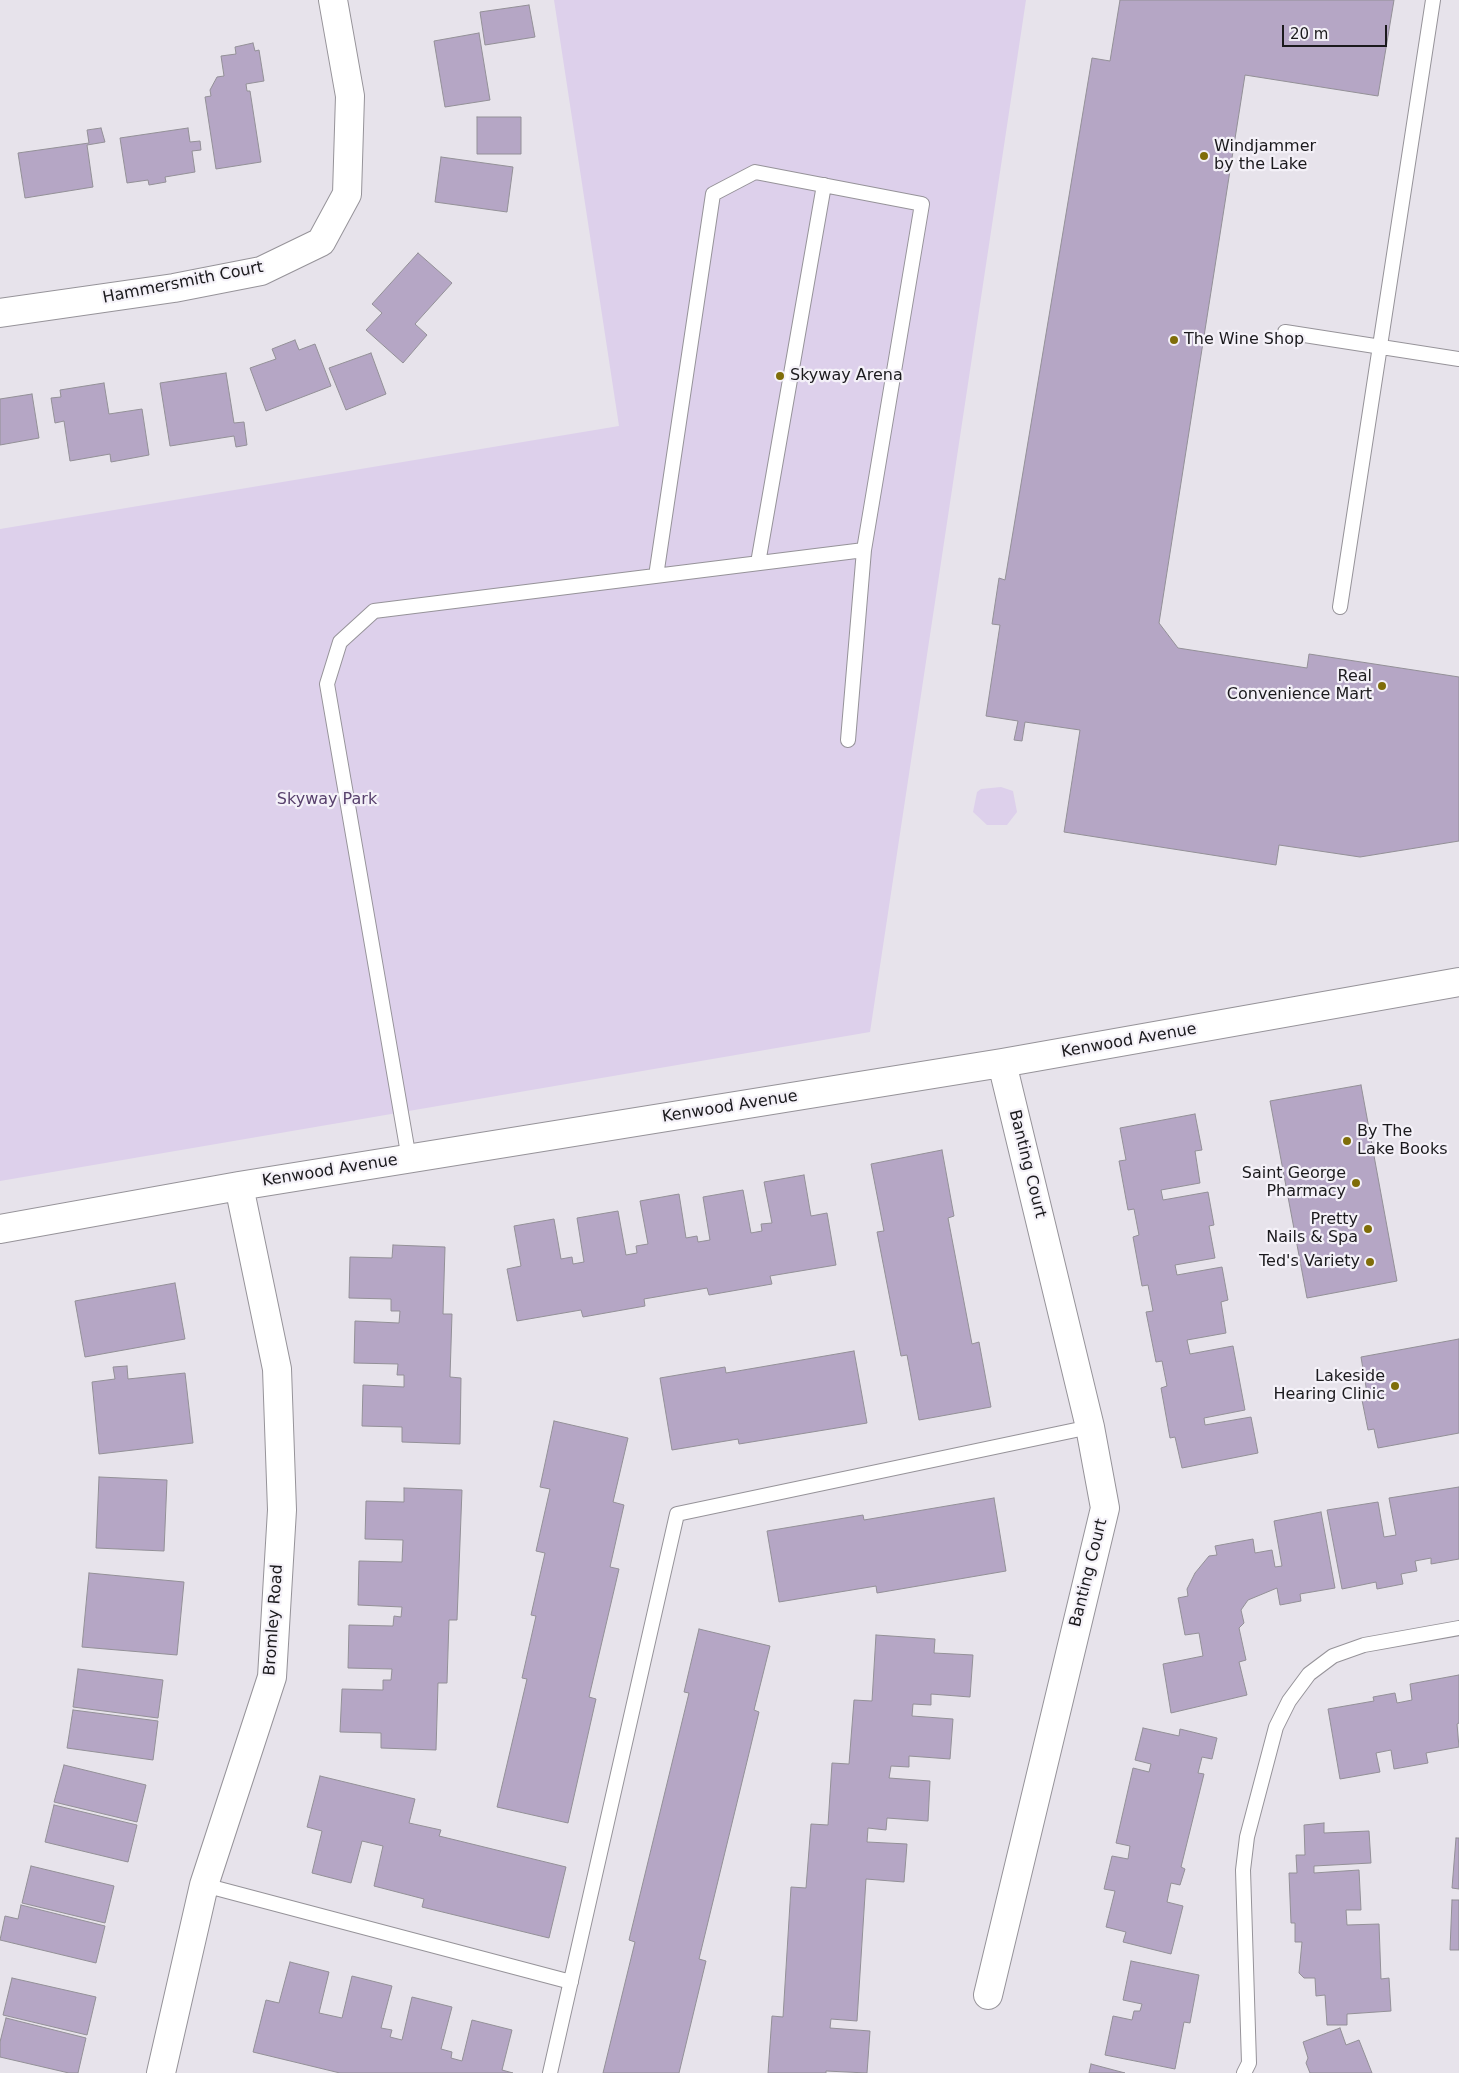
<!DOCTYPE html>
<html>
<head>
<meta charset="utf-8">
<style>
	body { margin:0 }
	#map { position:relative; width:1459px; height:2073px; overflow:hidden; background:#e7e3eb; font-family:"DejaVu Sans",sans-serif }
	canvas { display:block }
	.scale { position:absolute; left:1282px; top:25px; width:105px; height:22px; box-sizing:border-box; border:2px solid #1b1a1d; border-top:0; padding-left:6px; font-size:15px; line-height:18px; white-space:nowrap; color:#1b1a1d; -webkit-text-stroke:4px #f4f1f8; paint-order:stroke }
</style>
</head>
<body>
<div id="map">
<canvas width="1459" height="2073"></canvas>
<div class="scale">20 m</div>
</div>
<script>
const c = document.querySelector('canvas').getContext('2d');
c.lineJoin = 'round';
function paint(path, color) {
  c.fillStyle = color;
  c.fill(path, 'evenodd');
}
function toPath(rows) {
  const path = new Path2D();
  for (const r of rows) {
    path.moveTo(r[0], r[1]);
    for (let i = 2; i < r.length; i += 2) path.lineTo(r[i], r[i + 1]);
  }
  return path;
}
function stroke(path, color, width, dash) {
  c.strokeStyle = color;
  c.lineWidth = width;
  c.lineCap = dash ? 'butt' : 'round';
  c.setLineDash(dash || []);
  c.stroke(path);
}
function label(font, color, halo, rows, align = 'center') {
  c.font = font + ' "DejaVu Sans",sans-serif';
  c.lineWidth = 4.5;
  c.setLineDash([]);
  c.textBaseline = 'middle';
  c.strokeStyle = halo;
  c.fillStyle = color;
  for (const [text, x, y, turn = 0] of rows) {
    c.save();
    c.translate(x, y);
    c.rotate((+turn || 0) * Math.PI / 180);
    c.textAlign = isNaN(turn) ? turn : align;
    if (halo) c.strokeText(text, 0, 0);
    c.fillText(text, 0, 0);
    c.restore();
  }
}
paint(toPath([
	[554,0,1026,0,870,1032,0,1181,0,529,619,426],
	[1001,787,1013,791,1017,812,1007,825,987,825,973,812,977,792,981,789]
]), '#ddd0eb');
const building = toPath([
	[1120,0,1394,0,1378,96,1245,75,1159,623,1178,648,1307,668,1309,654,1459,677,1459,841,1360,857,1279,845,1276,865,1064,832,1080,730,1025,722,1022,741,1014,740,1018,721,986,716,1000,625,992,624,999,578,1005,580,1092,58,1110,61,1120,0],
	[529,5,535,37,485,45,480,12,529,5],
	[479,33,490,100,445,107,434,41,479,33],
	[253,43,255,51,259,50,264,81,246,84,247,91,250,91,261,162,216,169,205,97,211,96,210,90,217,77,224,76,221,56,236,54,235,47,253,43],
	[477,117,521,117,521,154,477,154,477,117],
	[101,128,105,142,87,145,93,187,25,198,18,153,89,143,87,130,101,128],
	[188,128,190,142,200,141,201,150,192,151,195,172,165,177,166,182,149,185,148,180,127,183,120,138,188,128],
	[441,157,513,167,507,212,435,202,441,157],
	[418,253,452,283,415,324,427,335,403,363,366,330,382,313,372,304,418,253],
	[295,340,299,350,315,344,331,386,266,411,250,368,276,359,272,349,295,340],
	[371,353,386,394,346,410,329,368,371,353],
	[226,373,234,423,244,422,247,445,236,447,234,436,170,446,160,383,226,373],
	[104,383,109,414,142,409,149,455,111,462,110,454,70,461,64,421,55,423,51,398,61,397,60,390,104,383],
	[32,394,39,438,0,445,0,399,32,394],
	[1361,1085,1397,1281,1307,1298,1270,1101,1361,1085],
	[1195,1114,1202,1150,1195,1151,1200,1183,1161,1190,1163,1200,1208,1192,1214,1225,1209,1226,1215,1258,1175,1265,1177,1275,1222,1267,1228,1300,1221,1302,1226,1333,1187,1340,1190,1354,1233,1346,1245,1410,1204,1418,1205,1425,1251,1417,1258,1453,1182,1468,1175,1437,1170,1438,1161,1388,1167,1386,1162,1361,1156,1362,1146,1312,1153,1311,1148,1285,1142,1286,1133,1237,1139,1235,1134,1209,1128,1210,1119,1161,1126,1160,1120,1128,1195,1114],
	[942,1150,954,1216,948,1218,972,1344,979,1342,991,1407,919,1420,907,1355,901,1356,877,1232,884,1231,871,1164,942,1150],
	[804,1175,811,1216,827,1213,836,1265,770,1276,772,1284,709,1295,707,1288,644,1299,645,1306,583,1317,581,1310,517,1321,507,1269,521,1266,514,1226,554,1219,561,1259,572,1257,573,1264,584,1262,577,1218,618,1211,626,1255,637,1253,636,1246,648,1244,640,1201,679,1194,686,1238,697,1236,698,1242,710,1240,703,1197,743,1190,751,1233,762,1231,761,1224,772,1223,764,1182,804,1175],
	[393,1245,445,1247,443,1314,452,1314,450,1377,461,1378,460,1444,402,1442,402,1427,362,1426,363,1385,404,1387,404,1375,397,1375,398,1364,354,1363,355,1321,399,1323,400,1311,391,1311,391,1299,349,1298,350,1257,392,1258,393,1245],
	[175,1283,185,1339,85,1357,75,1301,175,1283],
	[1459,1339,1459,1433,1378,1448,1374,1429,1368,1430,1362,1400,1368,1399,1361,1357,1459,1339],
	[854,1351,867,1423,739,1444,738,1439,672,1450,660,1378,725,1367,726,1373,854,1351],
	[127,1366,128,1379,185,1373,193,1443,99,1454,92,1382,115,1379,113,1367,127,1366],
	[554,1421,628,1438,613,1502,624,1505,610,1567,619,1569,589,1697,596,1699,568,1823,497,1807,527,1679,522,1678,536,1616,531,1615,545,1553,536,1551,550,1489,540,1487,554,1421],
	[99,1477,167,1480,164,1551,96,1548,99,1477],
	[1459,1487,1459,1559,1431,1564,1431,1558,1415,1561,1417,1571,1401,1574,1403,1584,1377,1589,1376,1582,1342,1589,1327,1510,1378,1502,1384,1537,1396,1535,1389,1498,1459,1487],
	[404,1488,462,1490,457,1620,449,1620,447,1683,438,1683,436,1750,381,1748,381,1733,340,1732,342,1689,383,1690,383,1680,391,1680,392,1669,348,1668,349,1625,393,1626,394,1616,401,1617,402,1607,358,1605,359,1561,402,1562,403,1540,365,1539,366,1501,404,1502,404,1488],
	[994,1498,1006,1571,877,1593,876,1586,779,1602,767,1531,863,1515,864,1520,994,1498],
	[1321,1512,1335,1588,1300,1594,1301,1601,1280,1605,1277,1588,1248,1600,1241,1610,1244,1623,1239,1628,1246,1660,1239,1662,1247,1695,1171,1713,1163,1664,1203,1656,1199,1633,1185,1635,1178,1598,1188,1596,1187,1589,1195,1573,1209,1556,1217,1555,1215,1546,1253,1539,1255,1553,1272,1550,1275,1567,1282,1566,1274,1521,1321,1512],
	[89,1573,184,1582,177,1655,82,1647,89,1573],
	[699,1629,770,1646,754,1710,759,1712,699,1959,706,1961,679,2073,603,2073,635,1942,629,1940,689,1693,684,1692,699,1629],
	[876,1635,935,1639,934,1653,973,1655,970,1697,931,1694,931,1705,913,1704,912,1716,953,1719,950,1759,909,1756,909,1767,891,1766,889,1778,930,1781,928,1821,887,1818,886,1830,868,1828,867,1842,907,1844,904,1882,866,1879,857,2021,831,2019,830,2028,870,2031,867,2073,826,2071,826,2073,768,2073,772,2016,783,2017,791,1887,806,1888,811,1824,828,1825,832,1763,849,1764,854,1700,872,1701,876,1635],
	[78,1669,163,1680,158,1718,73,1707,78,1669],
	[1459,1675,1459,1723,1457,1724,1459,1747,1426,1753,1428,1763,1394,1769,1391,1750,1376,1753,1380,1772,1340,1779,1328,1709,1374,1701,1373,1697,1395,1693,1397,1703,1412,1700,1410,1684,1459,1675],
	[73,1710,158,1721,153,1760,67,1748,73,1710],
	[1143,1728,1179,1736,1180,1729,1217,1738,1212,1759,1202,1757,1198,1773,1204,1774,1181,1867,1185,1869,1180,1885,1171,1883,1167,1902,1183,1906,1171,1954,1123,1942,1126,1932,1106,1927,1115,1891,1104,1889,1112,1856,1128,1859,1130,1846,1116,1843,1133,1768,1149,1772,1151,1764,1135,1760,1143,1728],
	[64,1765,146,1785,137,1822,54,1802,64,1765],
	[320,1776,415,1799,409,1823,441,1830,439,1836,566,1867,549,1938,422,1907,424,1899,374,1886,383,1846,362,1841,351,1883,312,1873,322,1831,307,1827,320,1776],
	[54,1805,137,1825,128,1862,45,1842,54,1805],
	[1324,1823,1324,1833,1369,1831,1371,1863,1314,1866,1314,1873,1359,1870,1361,1910,1346,1910,1347,1925,1379,1924,1381,1979,1389,1978,1391,2011,1347,2014,1347,2025,1327,2025,1325,1995,1316,1996,1315,1978,1304,1978,1299,1973,1302,1942,1295,1942,1295,1923,1291,1923,1289,1873,1297,1873,1296,1855,1305,1855,1304,1825,1324,1823],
	[1456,1838,1459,1838,1459,1889,1452,1888,1456,1838],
	[31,1866,114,1886,105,1923,22,1903,31,1866],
	[1452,1900,1459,1900,1459,1950,1450,1950,1452,1900],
	[21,1905,105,1926,96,1963,0,1940,5,1916,18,1919,21,1905],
	[1131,1961,1199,1975,1190,2023,1184,2022,1175,2069,1105,2055,1113,2016,1132,2020,1134,2011,1140,2011,1142,2004,1123,2000,1131,1961],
	[290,1962,329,1972,319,2013,342,2018,352,1976,392,1986,381,2028,392,2030,390,2037,402,2040,412,1997,452,2007,441,2049,452,2052,451,2058,462,2061,472,2020,512,2030,502,2070,513,2073,340,2073,253,2052,266,2000,279,2003,290,1962],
	[12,1978,96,1997,87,2035,3,2015,12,1978],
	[6,2018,86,2038,78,2073,69,2073,0,2057,0,2042,6,2018],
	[1340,2028,1346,2045,1359,2040,1372,2073,1310,2073,1306,2063,1308,2058,1303,2042,1340,2028],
	[1091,2064,1125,2073,1089,2073,1091,2064]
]);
paint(building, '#b5a6c5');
stroke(building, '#939097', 1);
const lane = toPath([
	[1285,332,1459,359],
	[758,563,824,185],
	[656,576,713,194,755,172,922,204,864,550,848,740],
	[1340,607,1433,0],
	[409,1159,327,684,340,642,374,611,864,550],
	[204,1885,571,1982],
	[550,2073,677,1514,1090,1427],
	[1244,2073,1249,2063,1243,1870,1247,1837,1276,1727,1289,1701,1309,1674,1333,1656,1364,1645,1459,1628]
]);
const street = toPath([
	[0,313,174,288,261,271,321,242,347,194,350,96,333,0],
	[0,1229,239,1186,1002,1063,1459,982],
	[988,1995,1105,1508,1090,1427,1002,1063],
	[161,2073,204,1885,272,1677,282,1510,277,1369,239,1186]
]);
stroke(lane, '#969399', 16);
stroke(street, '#969399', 30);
stroke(lane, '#fff', 14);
stroke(street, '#fff', 28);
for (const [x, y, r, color] of [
	[1204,156,5,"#7f6d09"],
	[1174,340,5,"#7f6d09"],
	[780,376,5,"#7f6d09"],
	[1382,686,5,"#7f6d09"],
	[1347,1141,5,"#7f6d09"],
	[1356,1183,5,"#7f6d09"],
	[1368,1229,5,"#7f6d09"],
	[1370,1262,5,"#7f6d09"],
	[1395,1386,5,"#7f6d09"]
]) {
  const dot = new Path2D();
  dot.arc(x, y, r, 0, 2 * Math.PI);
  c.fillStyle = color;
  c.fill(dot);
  stroke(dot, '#f4f1f8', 2);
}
label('16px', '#1b1a1d', '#f4f1f8', [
	["Windjammer",1214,147,"left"],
	["by the Lake",1214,165,"left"],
	["The Wine Shop",1184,340,"left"],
	["Skyway Arena",790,376,"left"],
	["Real",1372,677],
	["Convenience Mart",1372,695],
	["By The",1357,1132,"left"],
	["Lake Books",1357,1150,"left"],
	["Saint George",1346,1174],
	["Pharmacy",1346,1192],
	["Pretty",1358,1220],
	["Nails & Spa",1358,1238],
	["Ted's Variety",1360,1262],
	["Lakeside",1385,1377],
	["Hearing Clinic",1385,1395]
], 'right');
label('16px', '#1b1a1d', '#f4f1f8', [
	["Hammersmith Court",183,283,-11],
	["Kenwood Avenue",1129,1041,-10],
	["Kenwood Avenue",730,1107,-9],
	["Banting Court",1027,1164,76],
	["Kenwood Avenue",330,1171,-9],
	["Banting Court",1089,1573,-76],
	["Bromley Road",274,1620,-86]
]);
label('16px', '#58416d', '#f4f1f8', [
	["Skyway Park",327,800]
]);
</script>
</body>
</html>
